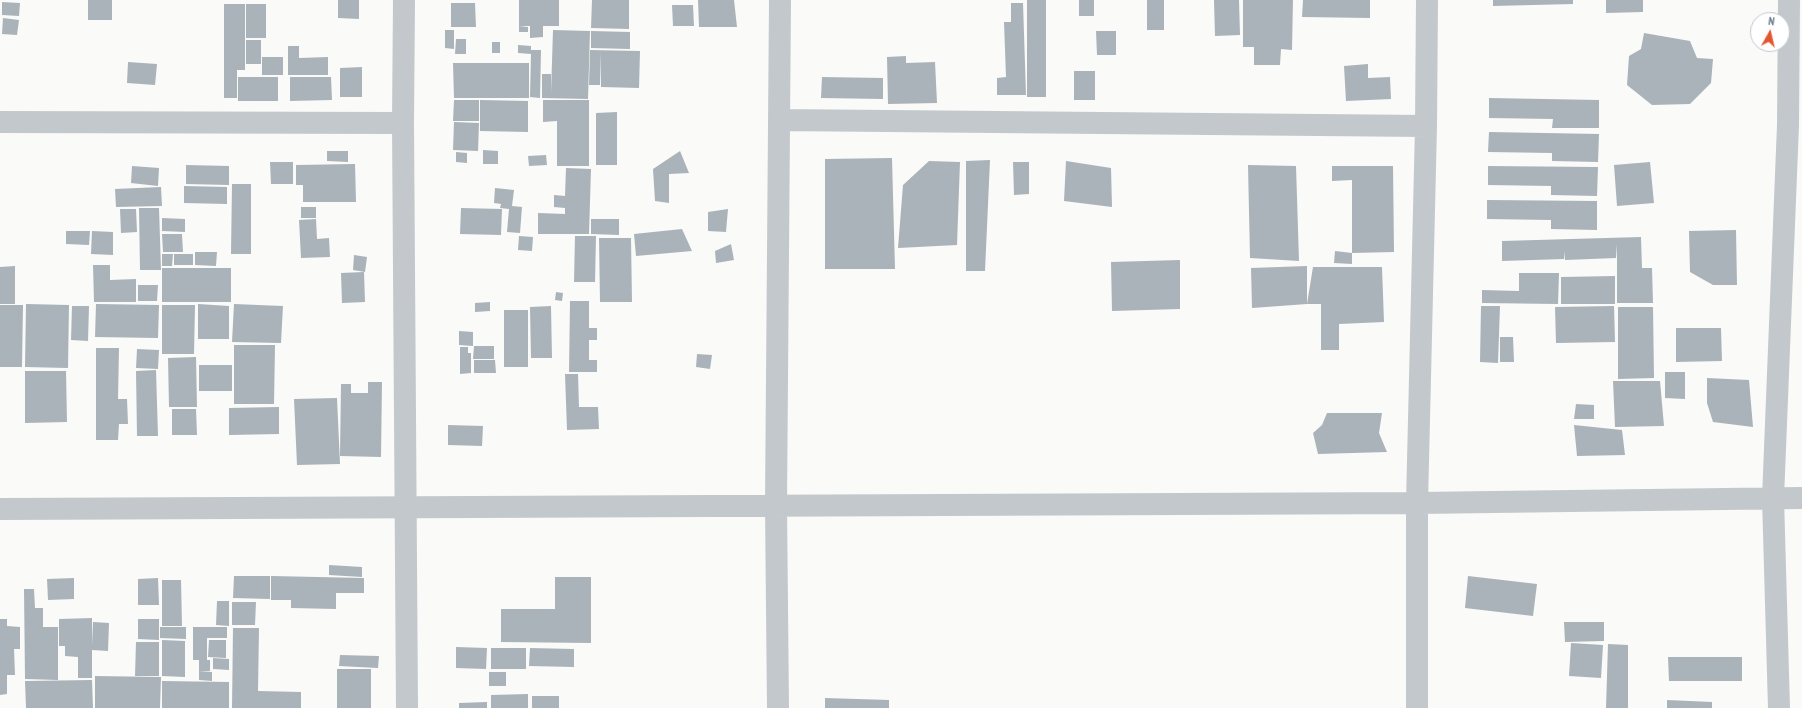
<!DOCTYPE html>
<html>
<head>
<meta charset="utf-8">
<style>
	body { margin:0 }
	#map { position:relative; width:1802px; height:708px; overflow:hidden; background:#fafaf8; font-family:"PT Sans Narrow",sans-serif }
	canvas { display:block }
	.north { position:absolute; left:1750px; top:12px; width:40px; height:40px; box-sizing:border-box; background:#fff; border:1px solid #c1c8cd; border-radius:50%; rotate:8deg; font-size:11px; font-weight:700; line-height:16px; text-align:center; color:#657683 }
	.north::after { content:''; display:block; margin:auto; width:14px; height:18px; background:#e4572e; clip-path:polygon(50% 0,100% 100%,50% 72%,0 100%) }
</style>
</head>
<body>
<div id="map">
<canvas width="1802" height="708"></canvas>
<div class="north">N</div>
</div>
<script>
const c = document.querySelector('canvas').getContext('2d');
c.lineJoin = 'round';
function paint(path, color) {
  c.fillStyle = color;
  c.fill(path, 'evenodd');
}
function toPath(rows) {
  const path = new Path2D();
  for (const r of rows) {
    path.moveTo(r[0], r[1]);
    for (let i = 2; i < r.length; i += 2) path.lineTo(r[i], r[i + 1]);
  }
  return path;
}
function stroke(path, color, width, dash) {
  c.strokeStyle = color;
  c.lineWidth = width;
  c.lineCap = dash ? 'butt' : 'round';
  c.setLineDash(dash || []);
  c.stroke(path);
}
paint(toPath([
	[88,0,112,0,112,20,88,20],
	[338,0,359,0,359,19,338,18],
	[519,0,559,0,559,26,543,26,543,37,530,38,530,26,519,26],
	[592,0,629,0,629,29,591,28],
	[698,0,734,0,737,27,699,27],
	[1027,0,1046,0,1046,97,1027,97],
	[1079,0,1094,0,1094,16,1079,16],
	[1147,0,1164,0,1164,30,1147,30],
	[1214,0,1239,0,1240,35,1215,36],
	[1243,0,1293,0,1292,50,1281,49,1280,65,1254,65,1254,47,1243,47],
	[1303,0,1370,0,1370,18,1302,17],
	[1493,0,1573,0,1573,4,1493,6],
	[1606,0,1643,0,1643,12,1606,13],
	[2,2,20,3,19,16,2,15],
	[451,3,475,3,476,27,451,27],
	[1011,3,1023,3,1026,95,997,95,997,78,1006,77,1004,22,1011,22],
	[224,4,245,4,245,70,237,70,237,98,224,98],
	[246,4,266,4,266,38,246,38],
	[672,5,693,5,694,26,673,26],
	[3,18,19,20,17,35,2,34],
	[519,26,528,27,528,32,519,32],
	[445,30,454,30,454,49,445,48],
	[553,30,590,31,588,99,542,98,542,74,551,74,551,93],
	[591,31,630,32,630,49,591,48],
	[1096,31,1116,31,1116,55,1097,55],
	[1644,33,1690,41,1697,58,1713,59,1711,83,1690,104,1652,105,1627,85,1629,56,1641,49],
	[456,39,466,39,466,54,455,54],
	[246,40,261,40,261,64,246,64],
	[492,42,500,42,500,53,492,53],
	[518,45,531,46,531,50,541,50,540,98,530,97,531,54,518,53],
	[288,46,299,46,299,58,328,57,328,75,288,75],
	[590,50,640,51,639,88,601,87,601,52,600,85,589,85],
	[906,56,906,63,935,62,937,103,888,104,887,57],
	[262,57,283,57,283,75,262,75],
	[128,62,157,64,155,85,127,83],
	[453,63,529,63,529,98,454,98],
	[1368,64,1368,78,1390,77,1391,99,1346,101,1344,66],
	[362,67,362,97,340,97,340,68],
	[1074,71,1095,71,1095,100,1074,100],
	[238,77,278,77,278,101,238,101],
	[290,77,331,77,332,100,290,101],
	[822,77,883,78,883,99,821,98],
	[1489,98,1599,100,1599,128,1552,128,1553,119,1489,118],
	[454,100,479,100,479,121,453,121],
	[480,100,528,101,528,132,480,131],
	[543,100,589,100,589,166,557,166,557,121,543,122],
	[617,112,617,165,596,165,596,113],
	[454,122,479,123,478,151,453,150],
	[1489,132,1599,134,1598,162,1552,161,1552,153,1488,152],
	[483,150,498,151,498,164,483,164],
	[327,151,348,151,348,162,327,161],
	[680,151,689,173,669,174,669,203,655,201,653,169],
	[456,152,467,153,467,163,456,162],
	[546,155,547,165,529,166,528,156],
	[892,158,895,269,825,269,825,159],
	[990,160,985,271,966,271,966,161],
	[929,161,960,162,957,245,898,248,903,185],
	[1066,161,1111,168,1112,207,1064,201],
	[270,162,293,162,293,184,271,184],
	[1013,162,1029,162,1029,194,1014,195],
	[1650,162,1654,203,1617,206,1614,165],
	[355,164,356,202,303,202,303,185,296,185,296,165],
	[186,165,229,166,229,185,186,184],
	[1248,165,1296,166,1299,261,1250,258],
	[132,166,159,168,158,186,131,183],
	[1332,166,1393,166,1394,252,1352,253,1352,180,1332,181],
	[1488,166,1598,167,1597,196,1551,195,1551,186,1488,185],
	[566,168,591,169,589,234,538,234,538,213,565,214,565,208,554,207,554,195,565,196],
	[232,184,251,184,251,254,231,254],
	[184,186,227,187,227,204,184,203],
	[161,187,162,206,116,207,115,189],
	[495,188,514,190,512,206,522,207,520,233,507,232,509,209,500,208,501,204,494,203],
	[1487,200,1597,201,1597,230,1551,229,1551,220,1487,219],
	[301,207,316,207,316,218,301,218],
	[139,208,159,208,161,270,140,270],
	[461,208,502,209,501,235,460,234],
	[120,209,136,209,137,232,121,233],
	[728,209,726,232,708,231,708,212],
	[162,218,185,219,185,232,162,231],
	[316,219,317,239,329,238,330,257,301,258,299,220],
	[591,219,619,219,619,235,591,234],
	[682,229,692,251,636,256,634,234],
	[1736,230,1737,285,1713,285,1690,272,1689,231],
	[66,231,90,231,89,245,66,244],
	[92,231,113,232,113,255,91,254],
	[162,234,182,234,183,252,163,252],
	[519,236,533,237,532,251,518,250],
	[575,236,596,236,595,282,574,282],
	[1641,237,1642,268,1652,268,1653,303,1617,303,1617,244,1616,258,1565,260,1564,251,1564,259,1502,261,1502,241],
	[599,238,631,238,632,302,600,302],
	[731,244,734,260,716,263,715,251],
	[1335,251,1352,253,1352,264,1334,263],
	[195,252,217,252,216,266,195,265],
	[162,254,173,254,172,266,162,266],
	[174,254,193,254,193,265,174,265],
	[354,255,367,257,365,272,353,270],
	[1180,260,1180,309,1112,311,1111,262],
	[93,265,110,265,110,280,136,279,136,302,94,302],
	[15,266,15,304,0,304,0,267],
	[1307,266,1307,304,1252,308,1251,268],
	[1313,267,1382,267,1384,322,1339,324,1339,350,1321,350,1321,304,1307,304],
	[162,268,231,268,231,302,162,302],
	[364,272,365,302,342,303,341,273],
	[1519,273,1559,273,1558,304,1482,303,1482,290,1519,291],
	[1615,276,1615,304,1561,304,1561,277],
	[138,285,158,285,157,301,138,301],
	[556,292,563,293,562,301,555,300],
	[570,301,589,301,589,328,597,328,597,340,589,340,589,360,597,360,597,372,569,372],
	[490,302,490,311,475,312,475,303],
	[26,304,69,305,68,368,25,367],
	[96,304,159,305,158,338,95,337],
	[198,304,229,306,229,339,198,339],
	[234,304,283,306,281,343,232,342],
	[0,305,23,305,22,367,0,367],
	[162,305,195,305,194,354,162,354],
	[72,306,89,306,88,341,71,340],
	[551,306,552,358,531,358,530,307],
	[1481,306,1500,306,1498,363,1480,362],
	[1614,306,1615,342,1556,343,1555,307],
	[1618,307,1653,307,1654,378,1618,379],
	[504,310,528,310,528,367,504,367],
	[1676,328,1721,328,1722,361,1676,362],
	[459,331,473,332,473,346,459,345],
	[1500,337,1513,337,1514,362,1500,362],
	[234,345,275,345,274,404,234,404],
	[474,346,494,346,494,359,473,359],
	[460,347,468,347,468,353,471,353,471,373,460,374],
	[96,348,119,348,118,399,127,399,128,424,119,424,118,440,96,440],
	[137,349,159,350,158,369,136,368],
	[697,354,712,355,710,369,696,367],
	[196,357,197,407,169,407,168,358],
	[474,360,495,360,496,373,474,373],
	[199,365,232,365,232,391,199,391],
	[156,370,158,436,137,436,136,371],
	[25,371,66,371,67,422,25,423],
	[1665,372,1685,372,1685,399,1665,398],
	[565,374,578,374,579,407,598,407,599,429,567,430],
	[1707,378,1749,380,1753,427,1713,422,1707,403],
	[1613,381,1660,381,1664,426,1615,427],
	[368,382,382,382,381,457,340,456,341,384,351,384,351,393,368,393],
	[337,398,340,464,297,465,294,399],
	[1576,404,1594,405,1594,419,1574,419],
	[279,407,279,434,229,435,229,408],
	[172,409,196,409,197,435,172,435],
	[1327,413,1382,413,1379,433,1387,452,1318,454,1313,433,1322,425],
	[448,425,483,426,482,446,448,445],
	[1574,425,1622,430,1625,455,1577,456],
	[329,565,362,567,362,577,329,575],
	[234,576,270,576,270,599,233,598],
	[271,576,364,578,364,593,336,593,336,609,291,608,291,600,271,600],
	[1468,576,1537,584,1533,616,1465,608],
	[555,577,591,577,591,643,501,642,501,609,555,609],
	[74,578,74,599,48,600,47,579],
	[158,578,159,605,138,605,138,579],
	[162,580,181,580,182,626,162,626],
	[24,589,34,589,35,608,43,608,43,627,58,627,58,680,25,679],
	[217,601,229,601,229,626,216,625],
	[232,602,256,602,255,625,232,625],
	[92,618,92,645,93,622,109,623,108,651,92,650,92,678,78,678,78,657,65,656,65,646,59,646,59,619],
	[0,619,7,619,7,626,20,627,20,649,14,649,15,675,7,675,7,694,0,695],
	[138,619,159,619,159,640,138,639],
	[1564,622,1604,622,1604,641,1565,642],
	[160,627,186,627,186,639,160,638],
	[193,627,227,627,227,638,207,638,207,660,193,660],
	[233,628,259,628,258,691,301,692,301,708,232,708],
	[162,640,185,641,185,677,162,676],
	[209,640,226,640,226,658,208,657],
	[136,642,159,642,159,676,135,676],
	[1571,643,1603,645,1601,678,1569,676],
	[1608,644,1628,645,1628,708,1606,708],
	[456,647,487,648,486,669,456,668],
	[491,648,526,648,526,669,491,669],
	[530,648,574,649,574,667,529,666],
	[340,655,379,656,378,668,339,666],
	[1668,657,1742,657,1742,681,1669,681],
	[213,658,229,659,229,670,213,669],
	[199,660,210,660,210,671,199,671],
	[337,669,371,669,371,708,337,708],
	[199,671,212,672,212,681,199,680],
	[489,672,506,672,506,686,489,686],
	[95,676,161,677,160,708,95,708],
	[92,680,93,708,26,708,25,681],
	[162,681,229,682,229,708,162,708],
	[528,694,528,708,491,708,491,695],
	[532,696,559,696,559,708,532,708],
	[825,698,889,700,889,708,825,708],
	[1667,700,1712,702,1712,708,1667,708],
	[487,702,487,708,459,708,459,703]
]), '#aab3b9');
stroke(toPath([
	[779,120,1426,126],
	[0,122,403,123],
	[0,509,1417,503,1802,498],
	[778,708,776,505,780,0],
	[1417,708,1417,503,1426,126,1427,0],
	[1779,708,1773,498,1788,125,1789,0]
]), '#c3c8cc', 22);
stroke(toPath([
	[404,0,403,123,407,708]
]), '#c3c8cc', 22);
</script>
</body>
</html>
